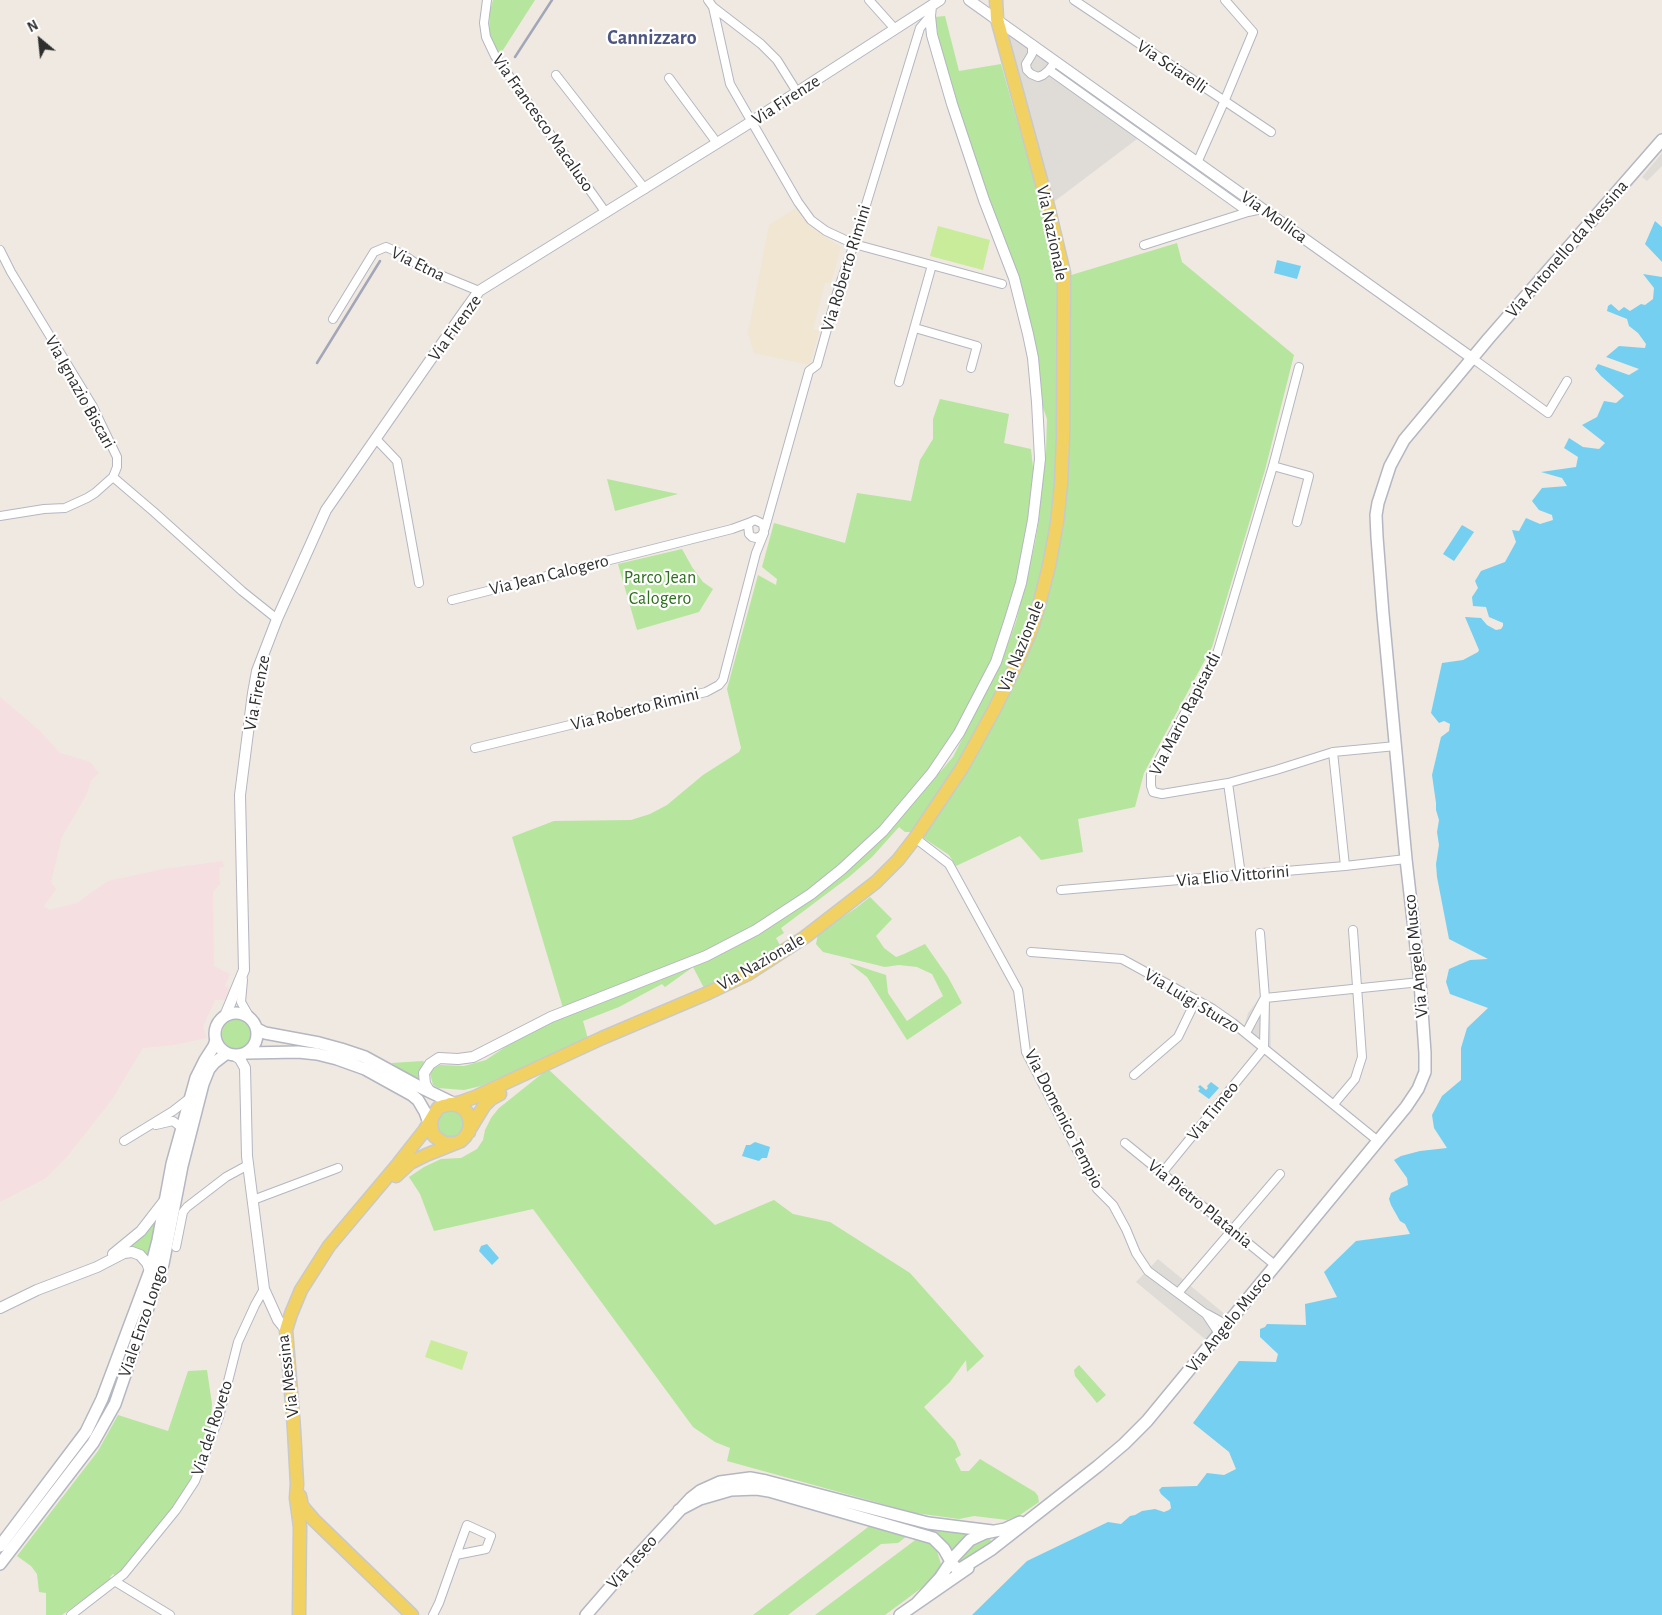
<!DOCTYPE html>
<html>
<head>
<meta charset="utf-8">
<style>
	body { margin:0 }
	#map { position:relative; width:1662px; height:1615px; overflow:hidden; background:#efe9e1; font-family:"Alegreya Sans",sans-serif }
	canvas { display:block }
	.north { position:absolute; left:15px; top:15px; width:50px; height:50px; -webkit-text-stroke:4px #fff; paint-order:stroke; rotate:332deg; font-size:14px; font-weight:700; line-height:20px; text-align:center; color:#2e2e2e }
	.north::after { content:''; display:block; margin:auto; width:18px; height:22px; background:#2e2e2e; clip-path:polygon(50% 0,100% 100%,50% 72%,0 100%) }
</style>
</head>
<body>
<div id="map">
<canvas width="1662" height="1615"></canvas>
<div class="north">N</div>
</div>
<script>
const c = document.querySelector('canvas').getContext('2d');
c.lineJoin = 'round';
function paint(path, color) {
  c.fillStyle = color;
  c.fill(path, 'evenodd');
}
function toPath(rows) {
  const path = new Path2D();
  for (const r of rows) {
    if (r.length === 3) {
      path.moveTo(r[0] + r[2], r[1]);
      path.arc(r[0], r[1], r[2], 0, 2 * Math.PI);
      continue;
    }
    path.moveTo(r[0], r[1]);
    for (let i = 2; i < r.length; i += 2) path.lineTo(r[i], r[i + 1]);
  }
  return path;
}
function stroke(path, color, width, dash) {
  c.strokeStyle = color;
  c.lineWidth = width;
  c.lineCap = dash ? 'butt' : 'round';
  c.setLineDash(dash || []);
  c.stroke(path);
}
function label(font, color, halo, rows, align = 'center') {
  c.font = font + ' "Alegreya Sans",sans-serif';
  c.lineWidth = 4.5;
  c.setLineDash([]);
  c.textBaseline = 'middle';
  c.strokeStyle = halo;
  c.fillStyle = color;
  for (const [text, x, y, turn = 0] of rows) {
    c.save();
    c.translate(x, y);
    c.rotate((+turn || 0) * Math.PI / 180);
    c.textAlign = isNaN(turn) ? turn : align;
    if (halo) c.strokeText(text, 0, 0);
    c.fillText(text, 0, 0);
    c.restore();
  }
}
paint(toPath([
	[796,208,804,219,816,231,841,247,831,283,825,283,813,329,819,331,810,365,754,353,748,333,769,225]
]), '#f0e6d1');
paint(toPath([
	[0,697,40,731,60,753,90,762,99,773,91,781,87,794,62,837,51,882,56,889,44,906,49,910,77,903,108,881,164,869,223,861,224,867,219,868,220,884,213,892,214,966,230,974,225,986,230,989,225,1000,215,1000,212,1007,203,1026,207,1038,174,1045,143,1048,111,1101,66,1158,46,1178,0,1202]
]), '#f5dfe0');
paint(toPath([
	[493,0,535,0,503,50,498,53,493,42,489,32,490,11],
	[945,16,959,71,1001,64,1034,180,1057,272,1059,310,1058,435,1056,483,1051,526,1042,572,1028,622,1008,670,972,742,916,828,912,832,905,832,899,827,872,857,849,877,781,928,784,933,776,938,781,947,743,969,704,988,693,967,665,987,662,984,619,1007,583,1021,588,1039,481,1086,464,1090,438,1088,433,1085,430,1073,433,1069,440,1065,464,1066,486,1060,517,1039,550,1021,682,969,805,902,933,777,941,771,953,757,1001,662,1016,622,1035,543,1039,519,1043,465,1046,452,1047,419,1040,399,1034,342,942,57,935,17],
	[1177,243,1182,262,1294,355,1265,470,1212,647,1144,773,1135,807,1078,819,1083,852,1041,860,1020,836,956,866,949,855,922,837,958,787,1000,712,1023,664,1039,622,1055,566,1064,525,1066,483,1068,276],
	[940,399,1009,414,1004,443,1031,449,1034,477,1031,518,1012,605,988,672,955,734,903,805,841,867,775,916,709,951,563,1008,512,837,554,821,631,820,650,814,667,805,703,775,739,752,741,748,727,689,758,575,776,585,777,579,762,567,774,523,845,543,857,493,911,501,920,460,933,439,933,419],
	[607,479,678,494,615,511],
	[682,549,692,567,703,582,713,589,699,612,637,630,618,564],
	[870,897,892,919,876,936,884,948,896,957,904,954,925,944,948,977,962,1003,907,1040,867,977,849,963,886,975,888,993,907,1021,943,996,932,974,917,967,899,965,885,967,823,952,816,944,818,934,856,908],
	[237,1034,15],
	[424,1062,419,1072,420,1081,391,1063,423,1061],
	[548,1069,715,1225,774,1200,793,1214,830,1222,910,1273,984,1356,967,1372,966,1360,950,1382,924,1407,955,1441,961,1455,955,1459,961,1471,969,1471,980,1459,1035,1492,1038,1496,1039,1502,1020,1515,1007,1520,974,1516,959,1519,915,1513,727,1461,730,1448,715,1442,693,1427,533,1209,434,1231,420,1194,409,1177,424,1167,441,1159,461,1158,477,1149,483,1140,485,1130,491,1118,499,1108],
	[450,1124,14],
	[156,1218,148,1259,126,1249],
	[1079,1365,1106,1395,1097,1403,1075,1376,1074,1370],
	[207,1370,212,1404,211,1423,213,1424,190,1483,173,1508,125,1568,116,1576,113,1574,110,1577,112,1579,62,1615,46,1615,46,1593,39,1592,37,1574,31,1566,17,1556,98,1451,118,1415,168,1431,188,1371],
	[872,1524,907,1536,898,1543,881,1544,788,1615,753,1615],
	[930,1528,978,1533,951,1556,943,1540,929,1531],
	[990,1537,991,1542,990,1544,960,1566,956,1559,974,1541],
	[918,1538,930,1542,936,1548,941,1564,939,1575,885,1615,815,1615]
]), '#b6e59e');
paint(toPath([
	[938,226,990,240,983,270,930,256],
	[431,1340,468,1352,462,1370,425,1357]
]), '#c9ec9a');
paint(toPath([
	[1003,24,1148,129,1141,136,1051,204],
	[1662,153,1662,166,1647,181,1642,177],
	[1260,997,1265,998,1270,1003,1271,1054,1243,1030,1248,1013],
	[1158,1259,1232,1320,1211,1344,1136,1282]
]), '#dfdcd8');
paint(toPath([
	[1655,221,1662,227,1662,262,1645,244],
	[1277,260,1301,266,1297,279,1274,273],
	[1643,274,1662,277,1662,1615,972,1615,1027,1561,1108,1522,1121,1524,1130,1516,1135,1515,1142,1511,1155,1509,1164,1512,1169,1510,1171,1508,1170,1502,1161,1494,1159,1490,1162,1487,1197,1486,1207,1473,1224,1475,1236,1469,1229,1452,1193,1423,1239,1361,1276,1362,1278,1354,1260,1337,1260,1329,1265,1327,1267,1324,1306,1325,1305,1304,1337,1297,1324,1272,1356,1241,1410,1234,1405,1224,1400,1221,1391,1205,1389,1199,1391,1193,1408,1185,1407,1178,1394,1160,1401,1156,1420,1151,1447,1148,1434,1128,1432,1115,1442,1096,1461,1080,1461,1048,1467,1028,1488,1008,1450,994,1446,982,1449,969,1470,960,1488,959,1449,939,1437,877,1436,864,1439,845,1437,832,1439,820,1436,810,1436,803,1432,775,1441,737,1449,731,1450,724,1444,721,1439,723,1431,713,1442,663,1463,660,1478,652,1479,650,1465,617,1481,618,1487,625,1496,630,1501,629,1503,626,1503,623,1489,617,1486,607,1473,606,1472,597,1478,588,1475,581,1481,571,1505,562,1516,542,1512,530,1519,531,1526,518,1540,524,1553,520,1552,515,1539,510,1532,501,1542,488,1567,486,1562,478,1541,472,1576,467,1578,457,1564,448,1569,438,1583,447,1599,449,1605,443,1582,425,1597,417,1604,401,1616,403,1624,396,1601,376,1595,369,1598,364,1629,375,1639,369,1606,357,1619,346,1645,348,1646,344,1638,333,1629,326,1627,319,1607,311,1608,306,1611,304,1619,311,1624,307,1630,311,1641,304,1645,305,1653,299,1654,288],
	[1462,525,1474,532,1454,561,1443,554],
	[1211,1082,1219,1088,1209,1099,1198,1091,1200,1089,1198,1087,1200,1085,1206,1090,1208,1088,1207,1086],
	[755,1142,770,1147,767,1158,762,1158,759,1161,742,1156,746,1145,750,1145],
	[487,1244,499,1258,492,1265,479,1251,481,1246]
]), '#75cff0');
const minor = toPath([
	[487,0,484,23,486,37,495,56,606,213],
	[708,0,713,7,761,44,777,60,797,92],
	[869,0,895,29],
	[1074,0,1271,132],
	[713,7,730,84,798,202,811,220,826,231,854,244,1002,284],
	[1032,44,1032,54,1026,64,1027,70,1031,74,1038,77,1043,75,1049,70],
	[1055,62,1049,70,1248,212,1262,209],
	[556,75,645,189],
	[669,78,717,143],
	[1197,163,1224,102,1253,32,1225,0],
	[1144,245,1248,212],
	[0,250,11,272,92,405,103,428,117,457,117,467,113,477,154,512,242,591,277,619],
	[333,319,374,252,386,247,402,254,423,268,479,291],
	[915,328,977,346,971,368],
	[1472,358,1548,413,1567,381],
	[1299,367,1273,466,1217,654,1151,775,1151,786,1153,792,1162,794,1228,783,1276,770,1333,752,1396,746],
	[899,382,932,265],
	[376,439,397,461,419,583],
	[1273,466,1309,476,1297,522],
	[0,516,44,509,65,508,87,498,95,493,113,477],
	[765,528,809,371,817,365,837,293,854,244,920,28,930,16],
	[452,600,732,529,751,522,755,520,763,524,764,531,761,536,756,538,752,537,749,534,748,525,751,522],
	[475,748,706,692,719,685,723,680,756,553,764,533],
	[1333,752,1345,866],
	[1228,783,1241,875],
	[915,838,949,864,1018,990,1026,1052,1097,1189,1113,1205,1126,1229,1136,1253,1148,1271,1206,1314,1216,1329,1221,1333],
	[1061,890,1345,866,1406,859],
	[1260,933,1265,998,1420,982],
	[1031,952,1122,959,1213,1009,1233,1023,1378,1141],
	[243,980,241,1002,249,1016],
	[1246,1033,1264,999],
	[1134,1075,1178,1037,1196,1000],
	[1334,1104,1355,1079,1362,1057,1353,930],
	[156,1125,173,1121,182,1128],
	[124,1141,173,1111,191,1097],
	[1125,1143,1275,1265],
	[1162,1173,1264,1048,1265,998],
	[253,1200,338,1168],
	[176,1247,183,1212,187,1207,226,1177,248,1165],
	[1178,1293,1280,1174],
	[1207,1314,1227,1325],
	[116,1582,170,1615],
	[71,1615,124,1574,176,1510,195,1481,219,1417,238,1342,255,1305,264,1289],
	[433,1615,439,1603,456,1555,467,1525,491,1536,486,1549,456,1555]
]);
const tertiary = toPath([
	[969,0,1472,358],
	[225,1016,244,970,240,795,253,693,257,671,277,619,326,510,461,316,479,291,743,127,940,0],
	[234,1055,240,1059,245,1068,247,1156,264,1289,278,1320,286,1330],
	[430,1092,425,1084,424,1073,430,1064,439,1058,458,1059,473,1057,551,1017,706,956,756,930,811,894,842,869,883,831,932,773,959,733,996,662,1010,619,1021,583,1033,520,1040,459,1037,402,1033,358,1028,334,1014,278,984,200,952,104,932,35,930,16,931,6],
	[113,1254,141,1231,165,1200],
	[0,1308,37,1290,97,1267,124,1253,132,1252,140,1255,147,1263,150,1271]
]);
const secondary = toPath([
	[236,1034,21],
	[257,1029,265,1033,319,1043,341,1049,365,1057,418,1086,457,1105],
	[247,1053,298,1052,317,1054,337,1059,365,1069,412,1095,418,1100,425,1112,431,1129],
	[679,1510,700,1499,731,1490,757,1489,769,1491,933,1538,944,1549,953,1565,957,1569,962,1568,992,1549,1098,1466,1124,1444,1147,1421,1406,1107,1418,1089,1425,1072,1425,1053,1420,982,1406,859,1383,614,1377,537,1376,515,1378,503,1390,466,1404,440,1489,338,1662,140],
	[0,1546,86,1432,102,1399,150,1271,158,1240,172,1164,196,1078,205,1060,214,1046,216,1040],
	[0,1564,93,1443,115,1404,163,1264,182,1166,203,1084,209,1069,214,1063,227,1053],
	[917,1603,940,1578,954,1557,970,1540,985,1533,1005,1529,1020,1522],
	[586,1615,632,1562,691,1498,700,1491,720,1482,750,1478,766,1481,928,1523,992,1531],
	[900,1615,968,1568]
]);
const primary = toPath([
	[450,1104,459,1106,467,1112,470,1122,469,1132],
	[432,1118,431,1126,434,1136,444,1143,455,1143],
	[396,1176,410,1163,426,1155,461,1141,465,1137,484,1106,491,1099,500,1094],
	[300,1496,302,1506,314,1520,412,1615],
	[299,1615,300,1527,296,1498,297,1484,294,1429,286,1330,291,1314,301,1290,329,1246,398,1164,424,1131,438,1108,443,1106,461,1102,475,1097,602,1038,708,993,748,974,805,937,876,882,898,860,915,838,962,768,994,710,1018,661,1033,625,1040,601,1049,566,1057,523,1061,484,1063,438,1064,273,1048,206,997,19,996,0]
]);
stroke(minor, '#b4b7c1', 10);
stroke(tertiary, '#b4b7c1', 12);
stroke(secondary, '#b4b7c1', 14);
stroke(primary, '#c9c9c9', 15);
stroke(minor, '#fff', 8);
stroke(tertiary, '#fff', 10);
stroke(secondary, '#fff', 11);
stroke(primary, '#f2d163', 12);
stroke(toPath([
	[515,57,552,0],
	[317,363,380,261]
]), '#a3a6b8', 2.5);
label('18px', '#2e2e2e', '#fff', [
	["Via Sciarelli",1172,67,34],
	["Via Firenze",786,100,-33],
	["Via Francesco Macaluso",543,123,55],
	["Via Mollica",1274,217,35],
	["Via Nazionale",1052,233,78],
	["Via Antonello da Messina",1567,249,-49],
	["Via Etna",418,264,26],
	["Via Roberto Rimini",846,268,-73],
	["Via Firenze",455,328,-54],
	["Via Ignazio Biscari",80,392,61],
	["Via Jean Calogero",549,575,-14],
	["Via Nazionale",1021,646,-68],
	["Via Firenze",257,693,-79],
	["Via Roberto Rimini",635,709,-14],
	["Via Mario Rapisardi",1185,714,-63],
	["Via Elio Vittorini",1233,876,-5],
	["Via Angelo Musco",1416,956,-96],
	["Via Nazionale",761,962,-30],
	["Via Luigi Sturzo",1192,1001,31],
	["Via Timeo",1213,1111,-51],
	["Via Domenico Tempio",1064,1119,63],
	["Via Pietro Platania",1200,1204,39],
	["Viale Enzo Longo",143,1321,-71],
	["Via Angelo Musco",1229,1322,-51],
	["Via Messina",288,1376,-97],
	["Via del Roveto",212,1428,-72],
	["Via Teseo",632,1562,-48]
]);
label('18px', '#2c6e1b', '#fff', [
	["Parco Jean",660,578],
	["Calogero",660,599]
]);
label('bold 20px', '#4d5680', '#fff', [
	["Cannizzaro",652,38]
]);
</script>
</body>
</html>
